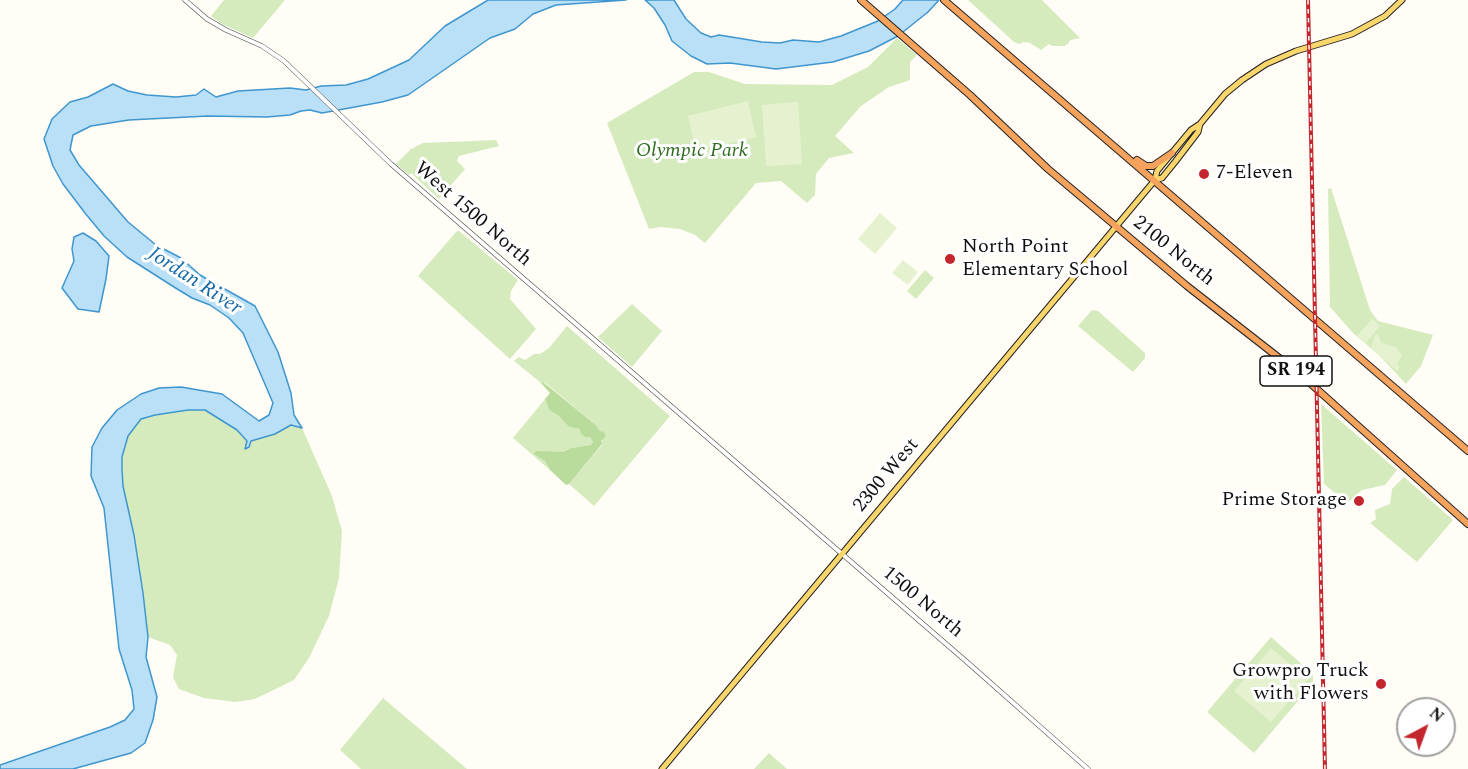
<!DOCTYPE html>
<html>
<head>
<meta charset="utf-8">
<style>
	body { margin:0 }
	#map { position:relative; width:1468px; height:769px; overflow:hidden; background:#fffdf5; font-family:Spectral,serif }
	canvas { display:block }
	.north { position:absolute; left:1396px; top:697px; width:60px; height:60px; box-sizing:border-box; background:#fff; border:2px solid #a0a0a0; border-radius:50%; rotate:41deg; font-size:16px; font-weight:700; line-height:24px; text-align:center; color:#111 }
	.north::after { content:''; display:block; margin:auto; width:21px; height:27px; background:#c4262e; clip-path:polygon(50% 0,100% 100%,50% 72%,0 100%) }
</style>
</head>
<body>
<div id="map">
<canvas width="1468" height="769"></canvas>
<div class="north">N</div>
</div>
<script>
const c = document.querySelector('canvas').getContext('2d');
c.lineJoin = 'round';
function paint(path, color) {
  c.fillStyle = color;
  c.fill(path, 'evenodd');
}
function toPath(rows) {
  const path = new Path2D();
  for (const r of rows) {
    path.moveTo(r[0], r[1]);
    for (let i = 2; i < r.length; i += 2) path.lineTo(r[i], r[i + 1]);
  }
  return path;
}
function stroke(path, color, width, dash) {
  c.strokeStyle = color;
  c.lineWidth = width;
  c.lineCap = dash ? 'butt' : 'round';
  c.setLineDash(dash || []);
  c.stroke(path);
}
function label(font, color, halo, rows, align = 'center') {
  c.font = font + ' Spectral,serif';
  c.lineWidth = 6;
  c.setLineDash([]);
  c.textBaseline = 'middle';
  c.strokeStyle = halo;
  c.fillStyle = color;
  for (const [text, x, y, turn = 0] of rows) {
    c.save();
    c.translate(x, y);
    c.rotate((+turn || 0) * Math.PI / 180);
    c.textAlign = isNaN(turn) ? turn : align;
    if (halo) c.strokeText(text, 0, 0);
    c.fillText(text, 0, 0);
    c.restore();
  }
}
paint(toPath([
	[224,0,285,0,253,38,222,24,211,16],
	[968,0,1042,0,1080,38,1070,40,1068,44,1064,46,1052,46,1049,44,1041,50,1030,43,1024,42,1019,44,1014,42],
	[897,38,917,55,910,62,910,80,889,87,861,106,835,136,854,153,829,158,816,174,815,195,807,203,781,181,756,183,705,243,695,235,680,229,661,227,649,229,607,123,694,72,709,72,745,84,832,85,868,67],
	[496,140,499,146,459,156,457,161,465,169,439,199,411,173,409,175,396,164,411,149,423,143],
	[1331,188,1370,310,1378,321,1433,335,1421,366,1406,384,1379,355,1353,333,1330,307,1328,189],
	[459,231,518,280,511,291,510,299,536,329,510,359,418,276,456,232],
	[925,270,934,278,916,299,907,291],
	[632,304,662,331,632,367,598,337],
	[1092,310,1098,311,1145,353,1145,358,1133,372,1078,326],
	[567,326,670,416,594,506,569,484,603,444,600,431,597,426,548,385,544,382,541,383,514,361,519,357,525,360,534,354,540,354,549,348],
	[545,399,549,410,559,416,569,427,580,429,582,434,585,437,590,437,593,442,592,445,571,448,563,452,541,452,540,456,545,461,550,470,513,438],
	[1321,404,1397,470,1385,485,1362,490,1347,503,1324,484],
	[188,410,205,410,221,419,237,430,247,441,245,448,251,441,275,434,291,425,302,428,332,496,342,531,339,578,329,616,309,658,294,680,255,699,235,702,204,698,179,689,173,677,177,655,170,645,148,637,134,535,123,486,122,457,128,436,141,419,155,415],
	[1404,477,1453,520,1417,562,1370,523,1376,519,1375,510,1390,504,1392,489],
	[1271,637,1313,674,1313,683,1254,753,1207,712],
	[383,698,467,769,361,769,340,750],
	[769,753,787,769,754,769]
]), '#d5ebbd');
paint(toPath([
	[543,382,597,426,600,431,604,432,606,436,601,441,603,443,569,484,566,485,550,470,545,461,534,454,536,451,563,452,571,448,591,445,593,442,590,437,585,437,581,434,580,429,569,427,559,416,549,410,545,399,550,393,541,383]
]), '#b9dc9c');
paint(toPath([
	[748,101,756,137,696,151,688,116],
	[798,102,802,164,766,166,762,105],
	[880,213,897,228,875,254,858,239],
	[903,260,918,272,908,285,892,273],
	[1372,319,1380,326,1366,343,1357,336],
	[1378,334,1381,343,1396,347,1402,355,1397,364,1400,367,1397,371,1371,347,1375,335],
	[1271,648,1308,680,1271,722,1234,691]
]), '#e6f2cf');
const water = toPath([
	[488,0,626,0,556,5,533,14,515,29,490,38,408,95,382,102,322,113,310,110,301,111,290,115,267,117,208,116,129,120,91,126,73,135,70,150,79,165,128,222,156,245,181,258,200,275,255,306,278,352,291,393,294,415,302,428,291,425,275,434,251,441,249,447,245,449,247,441,237,430,205,410,188,410,155,415,141,419,128,436,122,457,122,469,123,486,134,535,143,593,148,637,146,657,157,697,153,720,145,743,131,753,73,769,0,769,0,765,110,727,125,720,134,709,132,690,119,649,104,508,91,476,92,447,102,428,117,410,141,394,159,388,181,387,222,394,259,421,269,415,273,403,243,333,229,318,210,305,192,298,174,287,127,257,104,236,85,213,63,184,53,166,44,139,52,119,70,102,88,97,113,84,128,91,147,95,176,97,196,95,204,89,216,97,238,91,290,88,306,90,321,86,346,85,368,79,409,60,445,26,488,0],
	[645,0,674,0,686,19,701,33,711,37,719,35,762,42,780,43,793,40,819,42,841,36,878,21,895,9,903,0,939,0,928,12,898,36,869,51,833,62,776,69,730,63,707,64,691,56,672,41,665,25,654,8,645,0],
	[83,233,96,241,109,256,106,279,99,312,78,309,62,288,74,261,72,249,74,237,83,233]
]);
paint(water, '#b9e0f7');
stroke(water, '#3f96cf', 1.5);
const minor = toPath([
	[185,0,207,19,226,30,262,46,284,61,391,164,967,662,1088,769]
]);
const major = toPath([
	[1155,180,1162,178,1175,162,1198,132,1200,124],
	[662,769,1155,180,1157,171,1191,130,1200,124,1225,94,1242,80,1266,64,1296,51,1352,34,1385,16,1402,0]
]);
const highway = toPath([
	[861,0,970,95,1048,169,1187,286,1301,375,1468,524],
	[944,0,1468,451],
	[1137,160,1146,166,1153,166,1172,153]
]);
stroke(minor, '#444', 5);
stroke(major, '#222', 7);
stroke(highway, '#222', 8);
stroke(minor, '#fff', 4);
stroke(major, '#f9d66b', 5);
stroke(highway, '#f5a25d', 6);
const rail = toPath([
	[1308,0,1325,769]
]);
stroke(rail, '#c4262e', 4);
stroke(rail, '#fff', 1.5, [4.5]);
for (const [x, y, r, color] of [
	[1204,174,6,"#c4262e"],
	[950,259,6,"#c4262e"],
	[1359,501,6,"#c4262e"],
	[1381,684,6,"#c4262e"]
]) {
  const dot = new Path2D();
  dot.arc(x, y, r, 0, 2 * Math.PI);
  c.fillStyle = color;
  c.fill(dot);
  stroke(dot, '#fff', 2);
}
for (const [x, y, w] of [
	[1296,371,72]
]) {
  const box = new Path2D();
  box.roundRect(x - w / 2, y - 15, w, 30, 4.5);
  c.fillStyle = '#fff';
  c.fill(box);
  stroke(box, '#111', 1.5);
}
label('bold 18px', '#111', null, [
	["SR 194",1296,371]
]);
label('italic 20px', '#2f6b1f', '#fff', [
	["Olympic Park",692,152]
]);
label('20px', '#111', '#fff', [
	["7-Eleven",1216,174],
	["North Point",962,248],
	["Elementary School",962,271],
	["Prime Storage",1347,501,"right"],
	["Growpro Truck",1369,672,"right"],
	["with Flowers",1369,695,"right"]
], 'left');
label('20px', '#111', '#fff', [
	["West 1500 North",472,215,41],
	["2100 North",1173,252,39],
	["2300 West",887,476,-50],
	["1500 North",922,603,40]
]);
label('italic 21px', '#1768a6', '#fff', [
	["Jordan River",194,282,33]
]);
</script>
</body>
</html>
